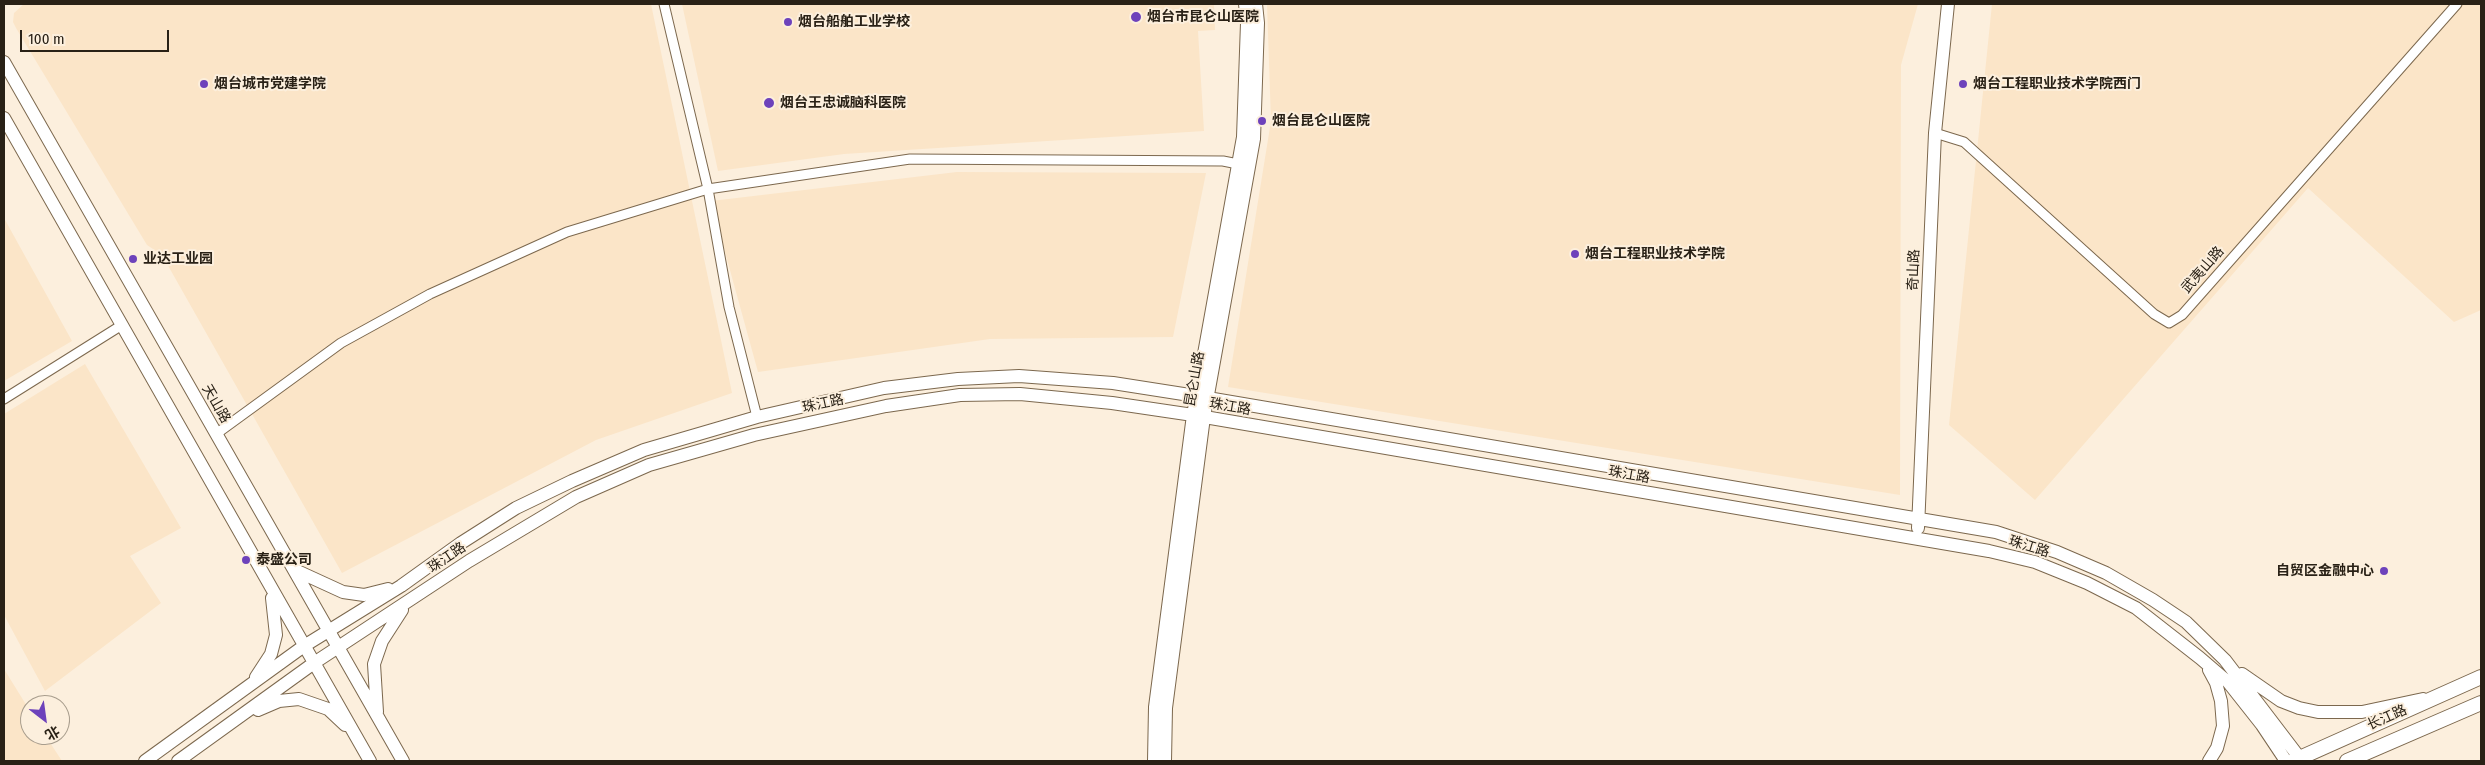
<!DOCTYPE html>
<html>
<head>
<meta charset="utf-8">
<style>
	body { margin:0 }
	#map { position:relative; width:2485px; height:765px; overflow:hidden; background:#fcefdd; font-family:"Fira Sans Condensed","Noto Sans SC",sans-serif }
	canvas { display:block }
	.frame { position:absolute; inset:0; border:5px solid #292116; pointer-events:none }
	.north { position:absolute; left:20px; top:695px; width:50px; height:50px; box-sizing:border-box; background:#fcefdd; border:1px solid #a89d8d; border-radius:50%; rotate:150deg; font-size:14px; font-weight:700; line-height:20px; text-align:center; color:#292116 }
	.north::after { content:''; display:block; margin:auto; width:18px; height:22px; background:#6d42bb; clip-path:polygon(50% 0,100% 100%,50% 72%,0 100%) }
	.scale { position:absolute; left:20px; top:30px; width:149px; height:22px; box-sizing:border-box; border:2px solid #292116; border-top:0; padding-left:6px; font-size:15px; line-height:18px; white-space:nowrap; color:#292116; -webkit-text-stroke:4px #fcefdd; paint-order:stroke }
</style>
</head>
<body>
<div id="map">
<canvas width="2485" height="765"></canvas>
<div class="frame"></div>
<div class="north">北</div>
<div class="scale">100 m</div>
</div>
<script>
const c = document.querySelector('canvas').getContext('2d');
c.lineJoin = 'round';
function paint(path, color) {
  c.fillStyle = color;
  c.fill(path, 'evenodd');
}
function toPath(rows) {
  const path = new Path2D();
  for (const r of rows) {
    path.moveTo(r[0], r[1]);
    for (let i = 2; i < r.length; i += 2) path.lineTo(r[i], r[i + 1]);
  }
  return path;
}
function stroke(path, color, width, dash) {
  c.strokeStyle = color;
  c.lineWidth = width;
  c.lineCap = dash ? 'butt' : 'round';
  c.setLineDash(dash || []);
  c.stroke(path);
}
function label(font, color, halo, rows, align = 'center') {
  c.font = font + ' "Fira Sans Condensed","Noto Sans SC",sans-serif';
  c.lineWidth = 4;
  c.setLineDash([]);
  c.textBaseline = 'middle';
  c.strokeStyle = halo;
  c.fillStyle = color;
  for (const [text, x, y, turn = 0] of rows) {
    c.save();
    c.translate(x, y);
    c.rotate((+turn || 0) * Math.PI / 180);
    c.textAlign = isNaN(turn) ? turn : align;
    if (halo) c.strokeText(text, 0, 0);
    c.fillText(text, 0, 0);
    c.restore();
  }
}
paint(toPath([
	[24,4,651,4,732,393,596,440,342,573,162,255,147,245,16,28,13,22,14,13],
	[682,4,1214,4,1215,30,1198,31,1204,131,844,154,718,171],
	[1267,4,1918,4,1901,65,1900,495,1228,387,1271,121],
	[1992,4,2481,4,2481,310,2454,322,2308,188,2035,500,1949,425],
	[957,172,1206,173,1173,337,990,339,758,372,711,201],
	[4,218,72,341,4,381],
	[85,364,181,528,130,556,161,603,45,691,4,615,4,414],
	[4,669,30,711,30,735,45,735,62,761,4,761]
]), '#fbe5c8');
const street = toPath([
	[664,4,708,189,729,307,757,417],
	[1935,133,1964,142,2154,314,2169,323,2182,315,2457,4],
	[4,399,122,325],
	[216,434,341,343,430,294,567,232,708,189,910,159,1223,161,1243,165]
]);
const secondary = toPath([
	[4,62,403,761],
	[4,118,370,761],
	[1918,528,1935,133,1948,4],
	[295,570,343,592,364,595,388,589],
	[2209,670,2216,683,2221,701,2223,726,2217,748,2209,761],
	[2242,674,2281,701,2299,708,2318,712,2362,712,2423,699],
	[256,677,271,654,276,635,272,598],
	[258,710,279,701,299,699,328,709,345,725],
	[377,712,374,664,382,641,402,610],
	[145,761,304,646,401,586,461,543,516,508,572,481,644,450,757,417,884,388,958,379,1019,376,1113,383,1196,396,1996,532,2057,552,2106,573,2153,600,2186,622,2225,660,2302,761],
	[178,761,314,663,469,561,576,497,649,465,754,435,886,406,960,395,1020,394,1112,403,1193,415,1989,551,2035,562,2087,583,2136,608,2200,658,2228,682,2262,725,2286,761],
	[1154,761,1155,707,1193,415,1243,137,1247,23,1245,4],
	[1165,761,1166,708,1204,417,1254,139,1258,23,1256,4]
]);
const primary = toPath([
	[2293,761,2481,677],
	[2347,761,2481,703]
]);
stroke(street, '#7c684e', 11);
stroke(secondary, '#7c684e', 14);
stroke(primary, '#7c684e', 16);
stroke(street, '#fff', 9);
stroke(secondary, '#fff', 12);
stroke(primary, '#fff', 14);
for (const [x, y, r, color] of [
	[1136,17,6,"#6d42bb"],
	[788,22,5,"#6d42bb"],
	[204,84,5,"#6d42bb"],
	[1963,84,5,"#6d42bb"],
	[769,103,6,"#6d42bb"],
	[1262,121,5,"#6d42bb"],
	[1575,254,5,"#6d42bb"],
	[133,259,5,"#6d42bb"],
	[246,560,5,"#6d42bb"],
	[2384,571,5,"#6d42bb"]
]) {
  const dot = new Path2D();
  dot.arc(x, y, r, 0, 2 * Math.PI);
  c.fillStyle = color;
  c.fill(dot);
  stroke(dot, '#fcefdd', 2);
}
label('bold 14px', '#292116', '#fcefdd', [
	["烟台市昆仑山医院",1147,17],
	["烟台船舶工业学校",798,22],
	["烟台城市党建学院",214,84],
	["烟台工程职业技术学院西门",1973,84],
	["烟台王忠诚脑科医院",780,103],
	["烟台昆仑山医院",1272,121],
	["烟台工程职业技术学院",1585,254],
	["业达工业园",143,259],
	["泰盛公司",256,560],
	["自贸区金融中心",2374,571,"right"]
], 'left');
label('14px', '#292116', '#fcefdd', [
	["奇山路",1914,270,-88],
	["武夷山路",2203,270,-49],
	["昆仑山路",1195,379,-80],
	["天山路",216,404,60],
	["珠江路",823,404,-12],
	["珠江路",1230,407,10],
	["珠江路",1629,475,10],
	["珠江路",2029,547,17],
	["珠江路",447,558,-34],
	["长江路",2387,718,-24]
]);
</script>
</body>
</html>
